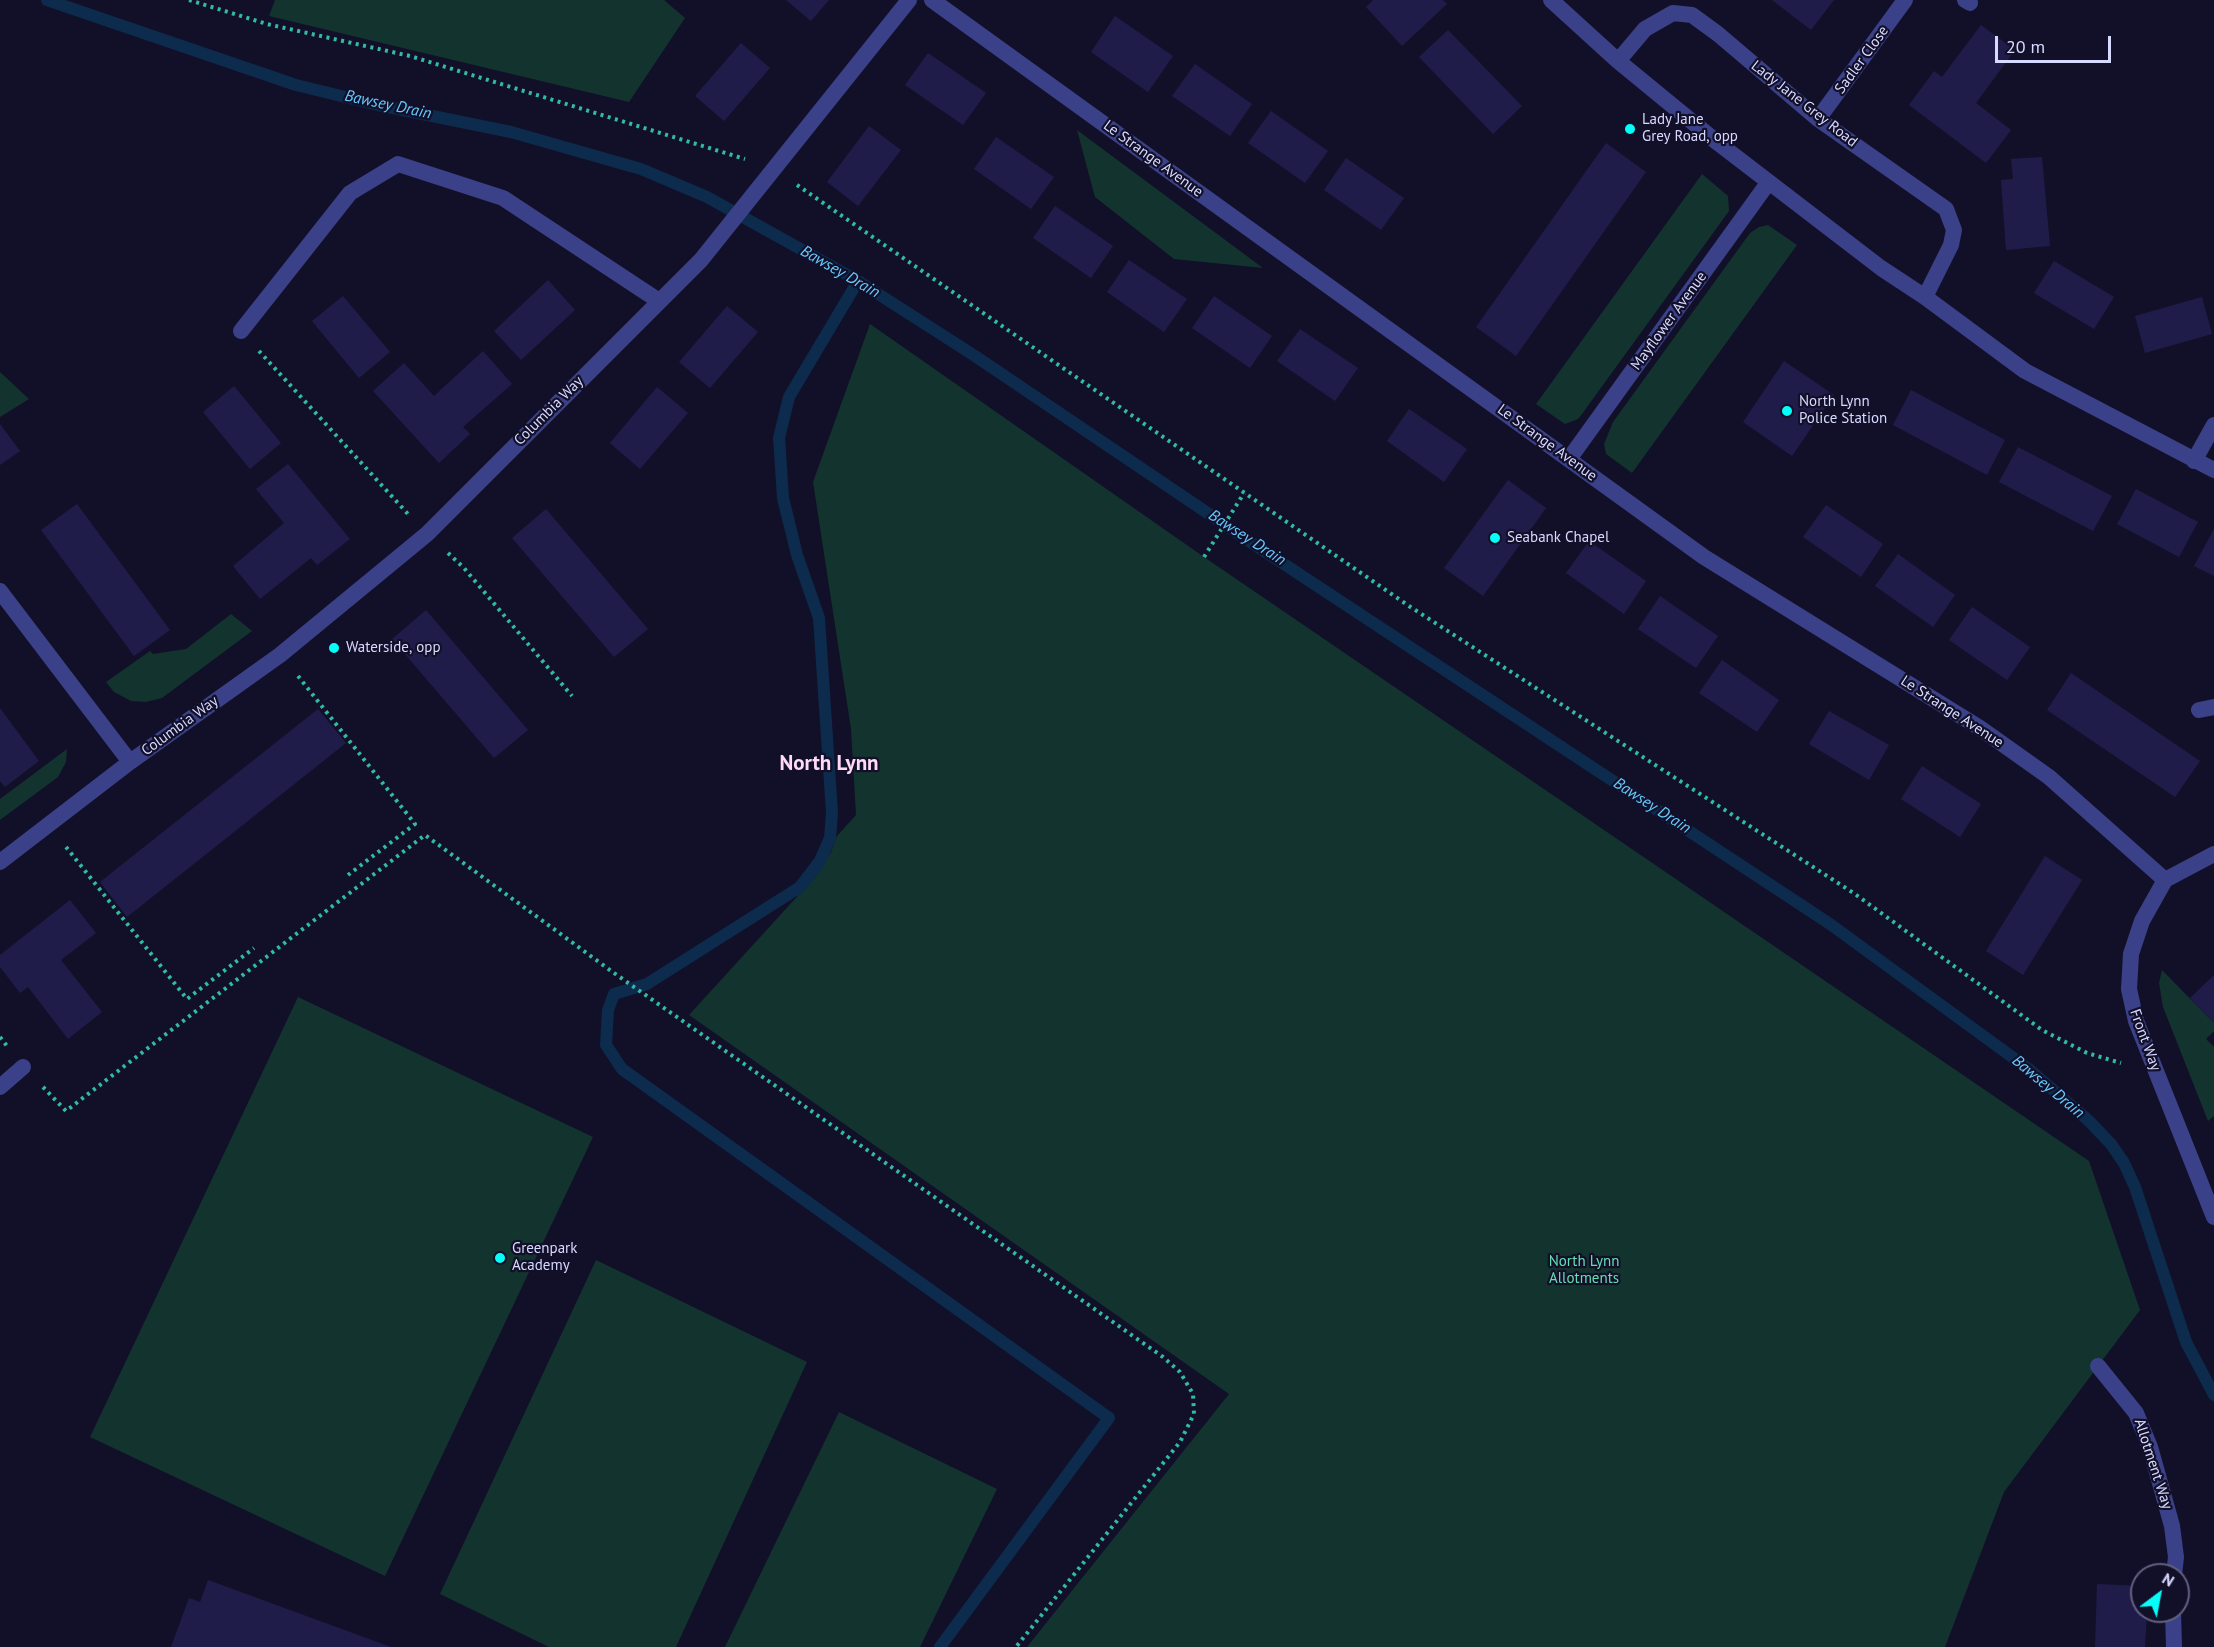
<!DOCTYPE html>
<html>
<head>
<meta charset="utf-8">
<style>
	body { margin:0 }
	#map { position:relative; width:2214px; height:1647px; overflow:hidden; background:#121029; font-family:"PT Sans",sans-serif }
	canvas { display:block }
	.north { position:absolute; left:2130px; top:1563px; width:60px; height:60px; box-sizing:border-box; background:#121029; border:2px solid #61607f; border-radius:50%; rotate:32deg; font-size:16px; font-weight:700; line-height:24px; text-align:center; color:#d8d9ff }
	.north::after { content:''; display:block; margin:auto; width:21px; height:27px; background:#05fefa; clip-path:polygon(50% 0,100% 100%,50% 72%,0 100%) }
	.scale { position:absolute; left:1995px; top:36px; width:116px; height:27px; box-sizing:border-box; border:3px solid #d8d9ff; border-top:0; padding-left:8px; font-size:18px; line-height:21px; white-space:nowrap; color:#d8d9ff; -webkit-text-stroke:4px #121029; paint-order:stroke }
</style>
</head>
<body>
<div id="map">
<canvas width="2214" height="1647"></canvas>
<div class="north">N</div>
<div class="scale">20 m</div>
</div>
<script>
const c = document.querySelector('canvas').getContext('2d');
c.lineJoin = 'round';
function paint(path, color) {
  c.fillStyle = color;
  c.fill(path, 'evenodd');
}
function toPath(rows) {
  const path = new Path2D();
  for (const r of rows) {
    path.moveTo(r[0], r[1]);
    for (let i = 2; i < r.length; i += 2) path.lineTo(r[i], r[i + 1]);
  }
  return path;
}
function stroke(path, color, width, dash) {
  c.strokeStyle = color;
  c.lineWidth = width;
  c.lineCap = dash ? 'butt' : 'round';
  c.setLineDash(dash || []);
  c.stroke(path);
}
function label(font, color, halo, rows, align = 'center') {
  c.font = font + ' "PT Sans",sans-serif';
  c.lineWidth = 4.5;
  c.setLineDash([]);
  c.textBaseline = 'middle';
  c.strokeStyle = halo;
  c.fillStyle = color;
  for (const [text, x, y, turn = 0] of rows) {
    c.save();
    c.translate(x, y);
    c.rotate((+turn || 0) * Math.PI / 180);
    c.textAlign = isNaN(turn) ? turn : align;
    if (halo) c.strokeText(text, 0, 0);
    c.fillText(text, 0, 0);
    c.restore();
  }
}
paint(toPath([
	[275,0,664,0,685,18,629,102,269,16],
	[1077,130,1263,268,1174,259,1095,197],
	[1702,174,1728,196,1729,211,1582,414,1578,419,1565,424,1536,404],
	[1768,225,1797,245,1632,473,1606,454,1604,444,1613,422,1750,233,1759,227],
	[870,324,1204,557,2089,1161,2140,1310,2004,1492,1945,1647,1027,1647,1229,1394,689,1015,815,877,831,852,837,836,856,815,851,729,813,482],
	[0,372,29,399,0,417],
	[231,614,252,631,162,698,146,702,131,701,114,692,106,682,150,651,153,654,186,649],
	[67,749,66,762,58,777,0,820,0,799],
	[2162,970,2214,1023,2214,1031,2206,1039,2214,1047,2214,1116,2208,1121,2163,1007,2159,983],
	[298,997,593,1137,385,1576,90,1437],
	[596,1260,807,1362,676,1647,549,1647,440,1594],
	[839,1412,997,1489,920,1647,725,1647]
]), '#13332e');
stroke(toPath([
	[47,0,296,85,378,105,511,132,641,169,707,197,858,281,975,356,1249,541,1830,924,2030,1070,2088,1120,2111,1144,2124,1163,2135,1187,2186,1342,2214,1395],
	[858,281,789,397,779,438,783,498,797,555,819,618,832,813,830,838,820,861,800,887,647,984,614,994,608,1010,606,1045,622,1069,1109,1418,940,1647]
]), '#0d2b4c', 12);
paint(toPath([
	[786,0,829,0,811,21],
	[1373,0,1443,0,1447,4,1402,46,1366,7],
	[1772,0,1834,0,1811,30],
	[1115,16,1173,56,1148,92,1091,52],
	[1981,25,2015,50,1976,103,2011,130,1986,163,1909,105,1934,71,1942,77],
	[1448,30,1522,106,1493,134,1419,57],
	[741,43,770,68,724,121,695,96],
	[928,53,986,93,963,125,905,85],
	[1195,64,1252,104,1230,136,1172,96],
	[1271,111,1328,151,1305,183,1248,143],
	[869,126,901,150,858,206,827,182],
	[996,137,1054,177,1031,209,974,169],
	[1606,143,1646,172,1516,356,1476,327],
	[2042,157,2050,246,2006,250,2001,180,2013,179,2011,159],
	[1346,158,1404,198,1381,230,1324,190],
	[1055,206,1113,246,1091,278,1033,238],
	[1129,260,1187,299,1164,332,1107,292],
	[2054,261,2114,297,2094,329,2034,293],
	[548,280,575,310,521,360,494,331],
	[343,296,390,352,359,378,312,321],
	[1214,296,1272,336,1250,368,1192,328],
	[2202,297,2212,334,2145,353,2135,316],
	[727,306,758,332,710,388,679,362],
	[1300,329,1358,368,1335,401,1277,361],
	[483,351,512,384,463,427,470,434,439,463,373,391,404,363,434,396],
	[1784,361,1834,395,1792,456,1743,422],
	[234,386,281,443,250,469,203,412],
	[657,387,688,413,640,469,610,443],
	[1911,390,2005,440,1987,475,1893,425],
	[1409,409,1467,449,1444,482,1387,441],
	[0,424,20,451,0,465],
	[2018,447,2112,496,2093,531,1999,482],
	[288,464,350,539,317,565,311,558,260,599,233,566,284,523,256,489],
	[1508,480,1546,508,1483,596,1444,568],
	[2136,489,2198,522,2179,557,2117,524],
	[77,504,170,630,134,656,41,530],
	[1826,505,1883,544,1861,577,1803,537],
	[546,509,648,629,614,657,512,538],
	[2214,529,2214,576,2194,566],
	[1589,541,1646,581,1624,614,1566,573],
	[1898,554,1955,595,1933,627,1875,586],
	[1660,596,1718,636,1696,668,1638,629],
	[1972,607,2030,647,2007,680,1949,640],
	[426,610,528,730,494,758,392,639],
	[1722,660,1779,700,1757,732,1699,693],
	[2071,673,2200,761,2175,797,2047,710],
	[0,708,39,761,5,787,0,781],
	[318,709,346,743,127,917,100,882],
	[1829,711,1889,745,1869,780,1809,744],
	[1922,766,1981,804,1960,837,1901,799],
	[2045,856,2082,880,2023,975,1986,951],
	[70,900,96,933,61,960,102,1012,68,1039,28,987,20,993,0,967,0,955],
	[2214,975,2214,1023,2190,998],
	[208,1580,391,1647,171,1647,189,1598,200,1602],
	[2097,1584,2142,1586,2142,1611,2147,1611,2145,1647,2095,1647]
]), '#201c4a');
stroke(toPath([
	[189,0,267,24,410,56,745,159],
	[797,185,1409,606,1855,894,2042,1030,2087,1053,2121,1063],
	[259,351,408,514],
	[448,553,464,568,572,696],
	[1204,557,1244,493],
	[298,676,415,824,348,875],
	[66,847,187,999,254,948],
	[0,1037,7,1046],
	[43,1087,66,1111,425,835,614,973,1163,1357,1180,1372,1193,1394,1194,1414,1180,1442,1016,1647]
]), '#30bba3', 4, [3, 4.5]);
stroke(toPath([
	[241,331,350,193,398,164,503,198,659,301],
	[0,1087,23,1067]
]), '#3b4188', 16);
stroke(toPath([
	[932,0,1704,557,1980,728,2049,777,2165,880],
	[1551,0,1618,61,1718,143,1881,268,1925,297,2025,371,2214,470],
	[1965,0,1970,3],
	[1618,61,1645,29,1673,13,1692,15,1718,34,1818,119,1946,209,1954,230,1951,245,1925,297],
	[1818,119,1905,0],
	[1569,459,1768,183],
	[2194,461,2214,425],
	[0,591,130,762],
	[2199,710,2214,707],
	[2214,854,2165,880,2142,921,2131,954,2129,989,2136,1021,2214,1217],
	[0,862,130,762,280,655,427,534,701,260,909,0],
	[2098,1366,2136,1413,2150,1447,2172,1526,2176,1557,2174,1575],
	[2173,1611,2174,1647]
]), '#3b4188', 16);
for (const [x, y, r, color] of [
	[1630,129,6,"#05fefa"],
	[1787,411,6,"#05fefa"],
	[1495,538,6,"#05fefa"],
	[334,648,6,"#05fefa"],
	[500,1258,6,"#05fefa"]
]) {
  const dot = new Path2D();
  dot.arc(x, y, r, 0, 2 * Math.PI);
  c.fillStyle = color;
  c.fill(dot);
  stroke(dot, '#121029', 2);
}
label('15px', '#d8d9ff', '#121029', [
	["Sadler Close",1862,60,-54],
	["Lady Jane Grey Road",1804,104,38],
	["Le Strange Avenue",1153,159,36],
	["Mayflower Avenue",1669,321,-54],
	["Columbia Way",549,411,-45],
	["Le Strange Avenue",1547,443,36],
	["Le Strange Avenue",1952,712,33],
	["Columbia Way",180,726,-36],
	["Front Way",2145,1040,70],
	["Allotment Way",2153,1464,72]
]);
label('15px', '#d8d9ff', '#121029', [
	["Lady Jane",1642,120],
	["Grey Road, opp",1642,137],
	["North Lynn",1799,402],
	["Police Station",1799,419],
	["Seabank Chapel",1507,538],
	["Waterside, opp",346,648],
	["Greenpark",512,1249],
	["Academy",512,1266]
], 'left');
label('15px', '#63e0b2', '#121029', [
	["North Lynn",1584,1262],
	["Allotments",1584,1279]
]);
label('italic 16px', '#67caff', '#121029', [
	["Bawsey Drain",388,105,12],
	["Bawsey Drain",840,272,30],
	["Bawsey Drain",1247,538,33],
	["Bawsey Drain",1652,806,33],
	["Bawsey Drain",2048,1087,40]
]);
label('bold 21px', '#ffdaf6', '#121029', [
	["North Lynn",829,764]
]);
</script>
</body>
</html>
